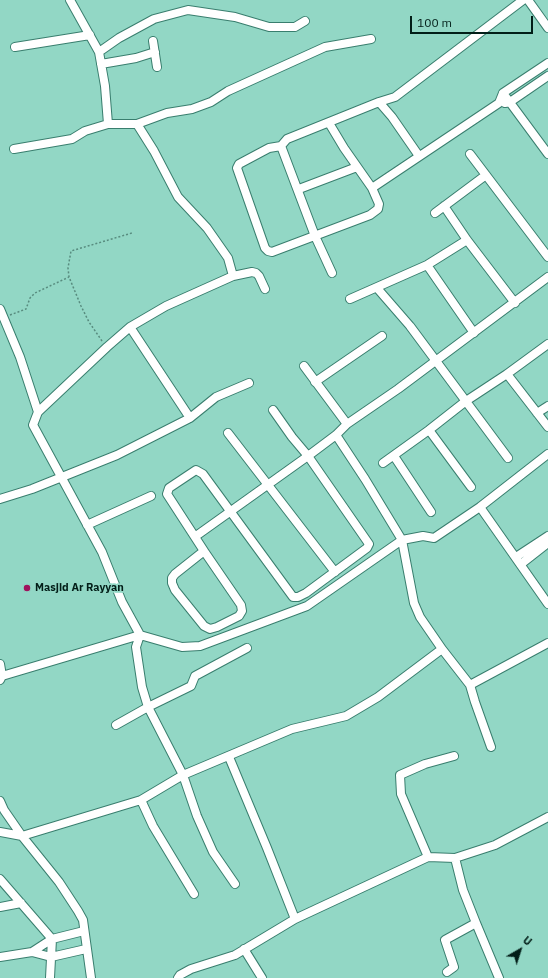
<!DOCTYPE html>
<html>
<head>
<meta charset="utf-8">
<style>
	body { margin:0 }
	#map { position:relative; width:548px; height:978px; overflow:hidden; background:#92d7c5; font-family:"IBM Plex Sans",sans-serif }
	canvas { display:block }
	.north { position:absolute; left:500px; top:930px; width:40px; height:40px; -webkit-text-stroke:3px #92d7c5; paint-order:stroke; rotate:39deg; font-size:11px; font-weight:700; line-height:16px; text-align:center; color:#021e18 }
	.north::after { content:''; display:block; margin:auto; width:14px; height:18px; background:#021e18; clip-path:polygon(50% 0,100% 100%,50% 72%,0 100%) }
	.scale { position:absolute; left:410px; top:16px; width:123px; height:18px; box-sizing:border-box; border:2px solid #021e18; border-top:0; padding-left:5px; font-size:12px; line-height:14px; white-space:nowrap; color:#021e18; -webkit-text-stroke:3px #92d7c5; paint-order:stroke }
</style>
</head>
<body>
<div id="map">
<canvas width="548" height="978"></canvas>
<div class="north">U</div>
<div class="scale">100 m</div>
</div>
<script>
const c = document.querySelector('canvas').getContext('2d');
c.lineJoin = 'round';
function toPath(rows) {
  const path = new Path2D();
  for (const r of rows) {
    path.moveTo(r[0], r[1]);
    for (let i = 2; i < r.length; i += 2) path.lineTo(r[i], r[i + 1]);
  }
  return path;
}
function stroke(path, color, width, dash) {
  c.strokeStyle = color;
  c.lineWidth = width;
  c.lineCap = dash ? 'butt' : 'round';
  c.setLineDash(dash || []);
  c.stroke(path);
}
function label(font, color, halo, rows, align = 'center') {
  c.font = font + ' "IBM Plex Sans",sans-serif';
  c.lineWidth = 3.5;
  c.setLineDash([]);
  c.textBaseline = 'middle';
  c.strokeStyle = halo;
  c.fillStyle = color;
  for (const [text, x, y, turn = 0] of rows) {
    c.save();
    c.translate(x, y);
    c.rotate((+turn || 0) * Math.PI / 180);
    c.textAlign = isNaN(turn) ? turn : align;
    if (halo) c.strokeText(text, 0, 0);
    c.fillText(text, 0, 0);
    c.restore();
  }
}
const minor = toPath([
	[70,0,99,52,105,86,108,124,137,124,167,113,192,109,211,102,228,91,325,47,371,39],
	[528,0,548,28],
	[153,41,157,67],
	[15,47,90,35],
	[99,52,119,38,154,19,188,10,235,17,269,27,295,27,305,21],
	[101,64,136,58,155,52],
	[503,93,548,154],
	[505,103,510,102,548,76],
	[329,123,344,148,372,188,379,204,378,209,370,215,272,252,268,251,265,248,237,168,239,164,269,148,281,146,287,139,379,102],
	[137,124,154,151,178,197,207,228,228,258,233,276],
	[281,146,315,236,332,273],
	[14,149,72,139,85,131,108,124],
	[470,154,548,257],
	[419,156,392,117,379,102,395,97,523,0],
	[372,188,499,103,503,93,548,63],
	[299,189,357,167],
	[444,206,467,240,515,303],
	[435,213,486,175],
	[427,265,474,333],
	[377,288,410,326,508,458],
	[265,289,259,276,256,273,252,272,233,276,166,306,130,327,107,347,38,412,33,425,102,552,122,602,139,633,140,635,136,647,142,687,148,707,183,775,292,729,346,716,378,697,442,649,470,685,475,702,491,747],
	[350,299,427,265,467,240],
	[0,309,20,357,38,412],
	[130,327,190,418],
	[304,366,347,424],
	[507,374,548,427],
	[315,382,382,336],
	[537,413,548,406],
	[429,430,471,487],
	[228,433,335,572],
	[336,435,365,479,402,540,414,603,420,617,442,649],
	[394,456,431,512],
	[383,463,429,430,466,401,507,374,548,344],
	[0,499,32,489,117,455,190,418,216,397,249,383],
	[480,507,548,604],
	[87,525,151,496],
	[196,536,308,456,336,435,347,424,398,389,548,277],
	[204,551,241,605,242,611,239,616,217,627,210,629,204,626,175,590,172,583,172,578,175,574,204,551,167,494,169,488,196,470,203,474,293,597,298,597,306,593,367,548,369,544,308,456,292,437,273,410],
	[516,557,548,536],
	[521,564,548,543],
	[0,664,2,676,0,680],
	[2,676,140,635,182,647,200,646,307,606,402,540,423,536,434,538,480,507,548,454],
	[470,685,548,643],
	[116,725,148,707,191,686,195,676,247,648],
	[229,757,267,848,295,919],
	[141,800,153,826,194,894],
	[0,801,4,810,22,836,59,882,78,911,83,920,91,978],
	[0,832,22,836,141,800,183,775,197,816,213,852,235,884],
	[428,857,401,794,400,775,425,764,454,756],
	[0,879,52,939,50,978],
	[0,907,21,903],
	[476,923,499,978],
	[244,949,262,978],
	[32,952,51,957,86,949],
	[0,957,32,952,52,939,84,931],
	[447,972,454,967,445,940,476,923,463,890,455,858],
	[178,978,180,975,191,969,235,955,295,919,428,857,455,858,495,845,548,817]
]);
stroke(minor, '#397e6e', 10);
stroke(toPath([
	[10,315,26,309,30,298,35,293,69,277],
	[102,341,89,322,81,306,69,277,68,268,71,251,132,233]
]), '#588c7f', 1.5, [2, 2]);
stroke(minor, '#fff', 8);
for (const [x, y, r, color] of [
	[27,588,4,"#9f115c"]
]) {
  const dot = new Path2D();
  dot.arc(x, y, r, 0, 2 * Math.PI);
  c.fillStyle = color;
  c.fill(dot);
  stroke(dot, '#92d7c5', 1.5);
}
label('bold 11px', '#021e18', '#92d7c5', [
	["Masjid Ar Rayyan",35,588]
], 'left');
</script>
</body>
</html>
